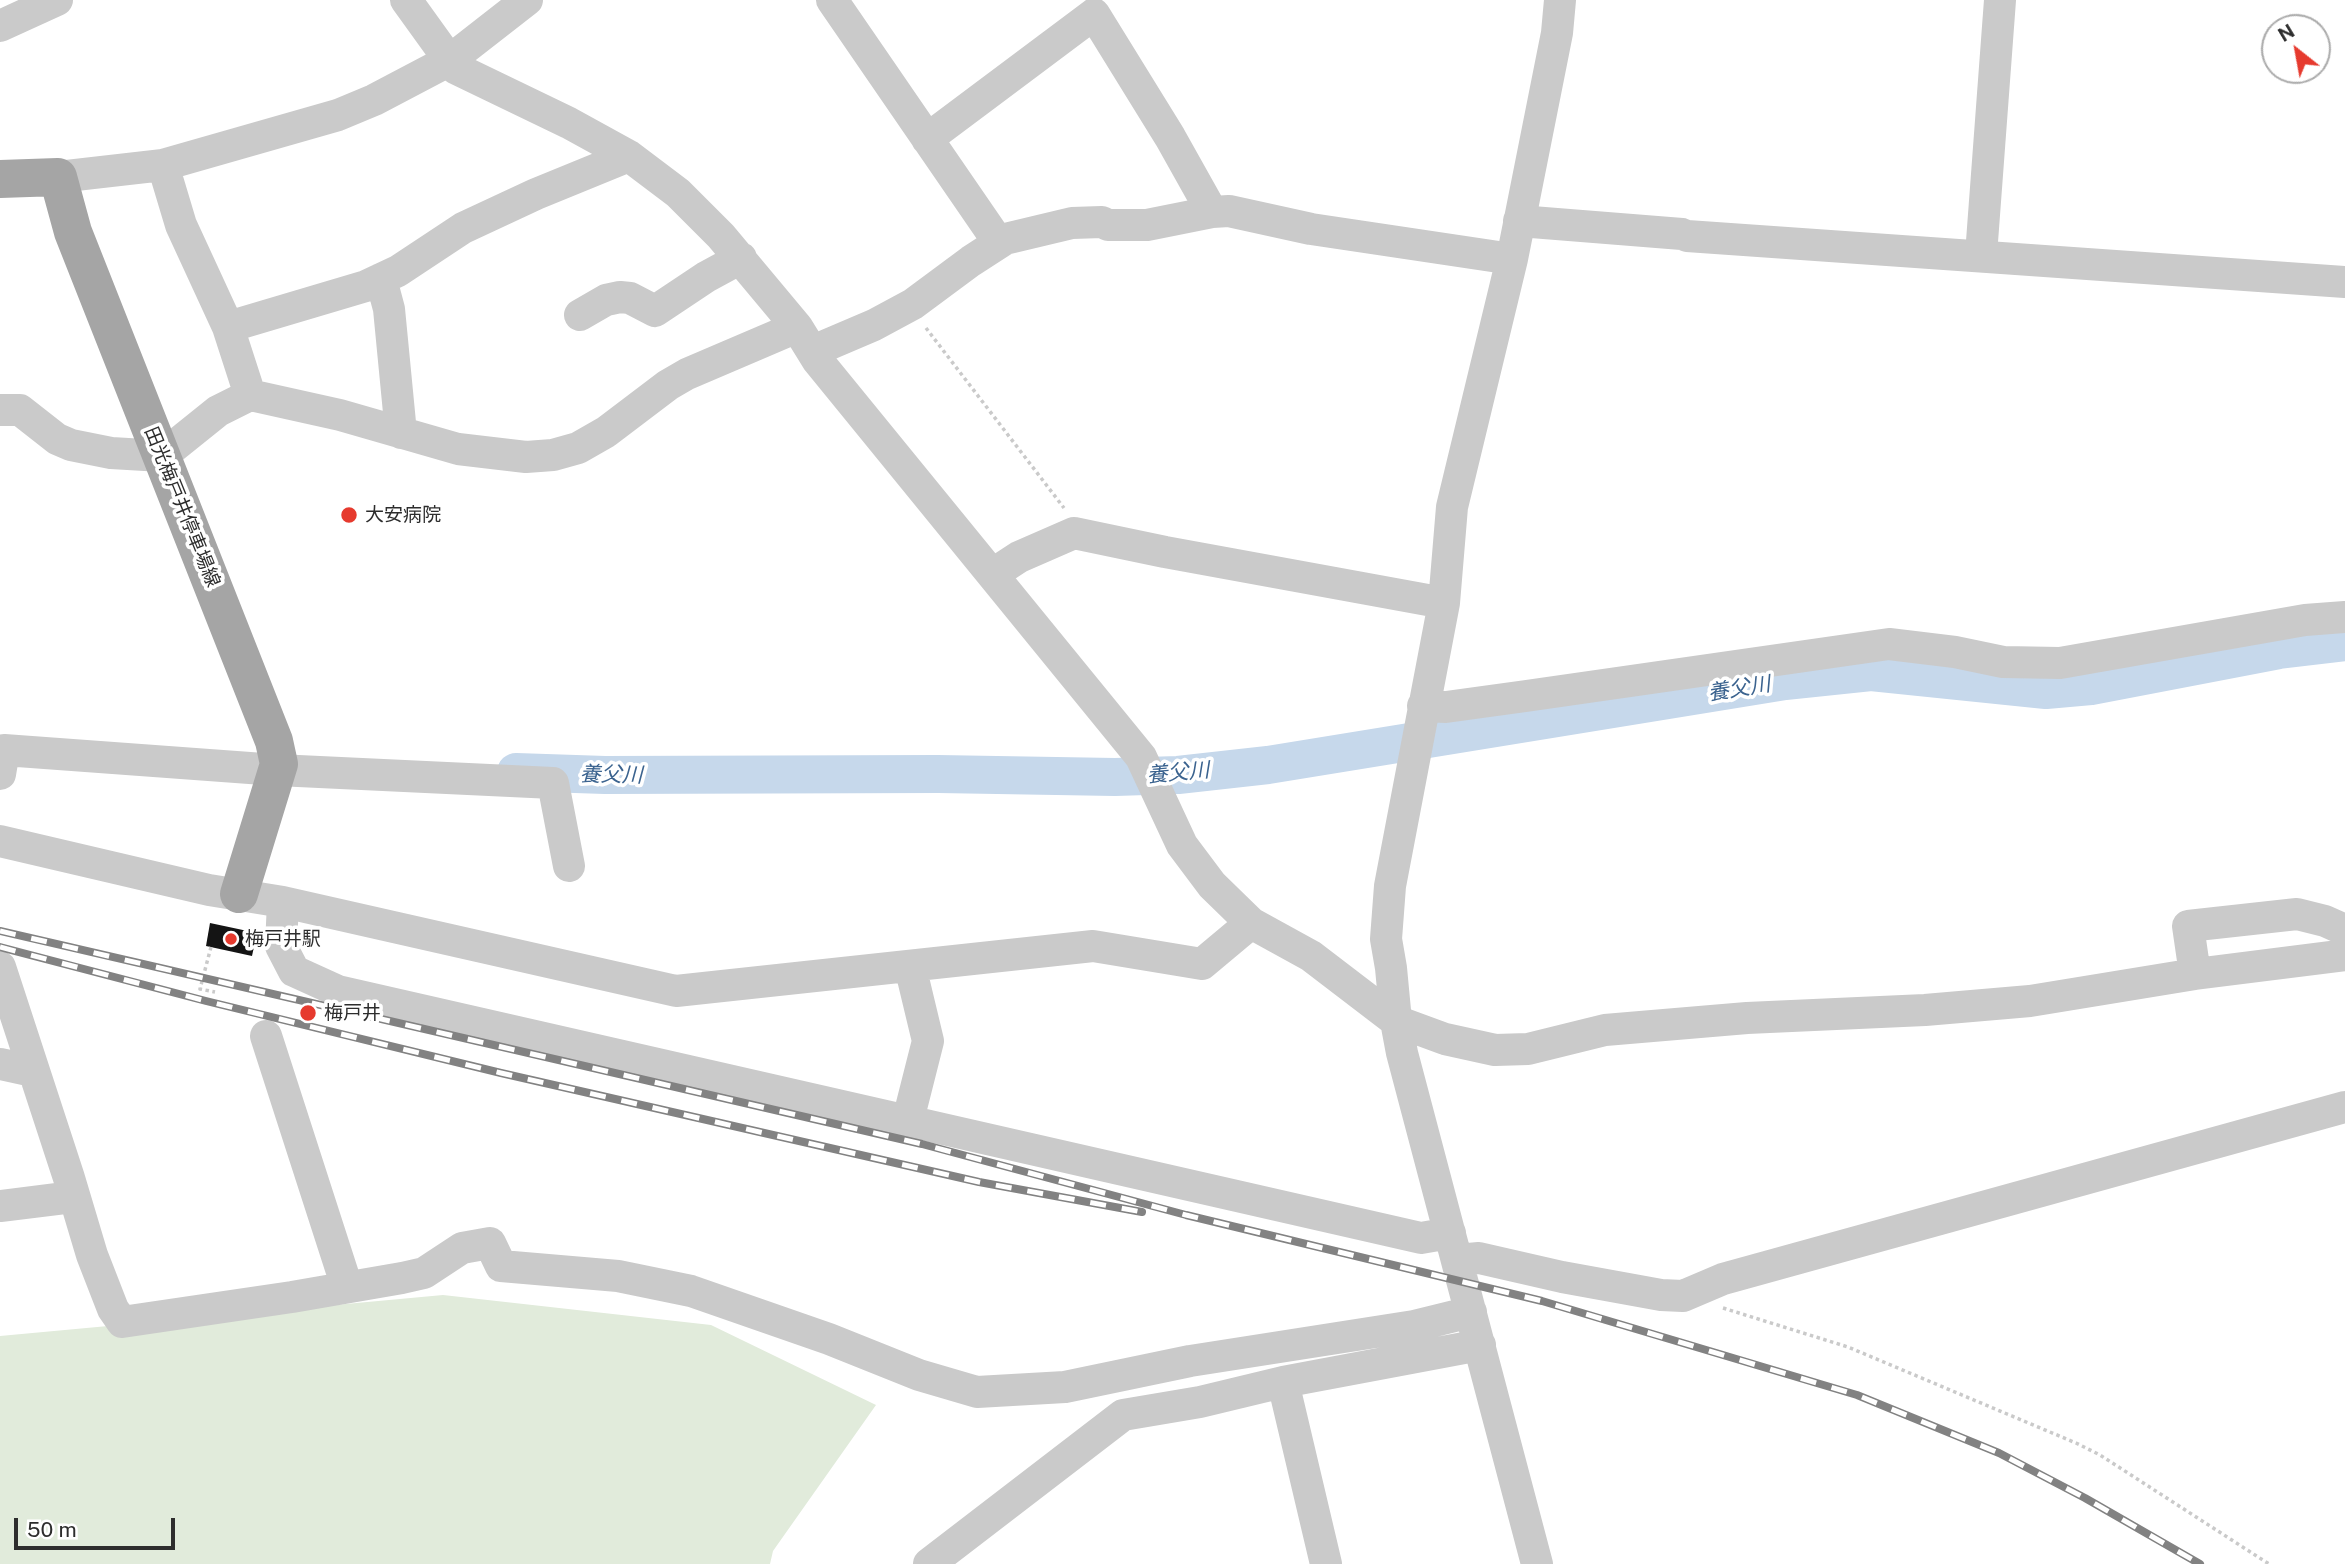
<!DOCTYPE html>
<html>
<head>
<meta charset="utf-8">
<style>
	body { margin:0 }
	#map { position:relative; width:2345px; height:1564px; overflow:hidden; background:#fff; font-family:"Public Sans",sans-serif }
	canvas { display:block }
	.north { position:absolute; left:2261px; top:14px; width:70px; height:70px; box-sizing:border-box; background:#fff; border:2px solid #ababab; border-radius:50%; rotate:329deg; font-size:19px; font-weight:700; line-height:28px; text-align:center; color:#2d2d2d }
	.north::after { content:''; display:block; margin:auto; width:24px; height:32px; background:#e63a2e; clip-path:polygon(50% 0,100% 100%,50% 72%,0 100%) }
	.scale { position:absolute; left:14px; top:1518px; width:161px; height:32px; box-sizing:border-box; border:4px solid #2d2d2d; border-top:0; padding-left:9px; font-size:21px; line-height:24px; white-space:nowrap; color:#2d2d2d; -webkit-text-stroke:5px #fff; paint-order:stroke }
</style>
</head>
<body>
<div id="map">
<canvas width="2345" height="1564"></canvas>
<div class="north">N</div>
<div class="scale">50 m</div>
</div>
<script>
const c = document.querySelector('canvas').getContext('2d');
c.lineJoin = 'round';
function paint(path, color) {
  c.fillStyle = color;
  c.fill(path, 'evenodd');
}
function toPath(rows) {
  const path = new Path2D();
  for (const r of rows) {
    path.moveTo(r[0], r[1]);
    for (let i = 2; i < r.length; i += 2) path.lineTo(r[i], r[i + 1]);
  }
  return path;
}
function stroke(path, color, width, dash) {
  c.strokeStyle = color;
  c.lineWidth = width;
  c.lineCap = dash ? 'butt' : 'round';
  c.setLineDash(dash || []);
  c.stroke(path);
}
function label(font, color, halo, rows, align = 'center') {
  c.font = font + ' "Public Sans","Noto Sans JP",sans-serif';
  c.lineWidth = 7;
  c.setLineDash([]);
  c.textBaseline = 'middle';
  c.strokeStyle = halo;
  c.fillStyle = color;
  for (const [text, x, y, turn = 0] of rows) {
    c.save();
    c.translate(x, y);
    c.rotate((+turn || 0) * Math.PI / 180);
    c.textAlign = isNaN(turn) ? turn : align;
    if (halo) c.strokeText(text, 0, 0);
    c.fillText(text, 0, 0);
    c.restore();
  }
}
paint(toPath([
	[443,1295,711,1325,876,1405,773,1551,770,1564,0,1564,0,1336]
]), '#e1ebdb');
stroke(toPath([
	[516,772,605,775,938,774,1115,777,1178,775,1268,765,1785,681,1871,672,2046,690,2091,686,2279,650,2345,642]
]), '#c6d8eb', 38);
paint(toPath([
	[210,923,257,933,252,956,206,946]
]), '#141414');
stroke(toPath([
	[926,328,1064,508],
	[211,947,200,989,215,992],
	[1723,1308,1848,1347,2076,1443,2100,1455,2269,1564]
]), '#cacaca', 3.5, [3.5, 3.5]);
stroke(toPath([
	[406,0,455,68,569,123,629,156,678,193,721,236,797,327,818,361,1141,757,1182,845,1212,885,1251,923,1311,956,1396,1021,1445,1039,1495,1050,1528,1049,1605,1030,1747,1018,1925,1010,2030,1001,2195,974,2345,955],
	[832,0,999,243],
	[0,26,57,0],
	[927,139,1094,14,1170,137,1212,212],
	[163,165,181,225,228,327,250,395],
	[58,177,163,165,338,115,374,100,450,60,527,0],
	[1519,221,1682,234,1687,236,2345,282],
	[1981,255,2000,0],
	[381,279,389,309,401,433],
	[580,315,606,300,620,297,630,298,655,311,706,277,741,258],
	[228,327,366,286,398,271,463,228,536,194,629,156],
	[813,351,874,325,913,304,971,261,1005,239,1072,223,1102,222,1108,225,1147,225,1212,212,1229,211,1311,229,1512,259],
	[0,410,20,410,57,439,71,445,111,453,162,456,218,411,250,395,340,415,458,449,526,457,553,455,578,448,606,432,668,385,687,374,797,327],
	[993,574,1019,557,1074,533,1165,552,1444,603],
	[1423,706,1446,707,1526,696,1889,644,1955,652,2003,662,2060,663,2305,620,2345,617],
	[0,774,4,750,277,770,553,783,569,866],
	[0,841,209,890,283,902,676,991,1093,946,1202,964,1251,923],
	[283,902,281,946,294,971,338,991,1421,1238,1450,1233],
	[0,967,69,1178,92,1255,113,1309,122,1322,292,1297,402,1278,424,1273,462,1248,490,1243,501,1266,618,1276,691,1291,829,1339,919,1375,977,1392,1065,1387,1190,1361,1414,1326,1471,1312],
	[2195,974,2188,926,2297,914,2325,921,2345,930],
	[266,1036,347,1287],
	[0,1064,33,1071],
	[908,1120,928,1041,910,966],
	[0,1206,73,1197],
	[1457,1260,1479,1258,1562,1277,1661,1295,1683,1296,1723,1279,2345,1107],
	[1283,1382,1326,1564],
	[929,1564,1123,1415,1200,1402,1283,1382,1480,1345],
	[1537,1564,1402,1053,1396,1021,1391,968,1386,939,1390,886,1444,603,1452,507,1512,259,1557,33,1560,0]
]), '#cacaca', 32);
stroke(toPath([
	[0,179,58,177,73,232,274,741,279,764,239,894]
]), '#a5a5a5', 38);
const rail = toPath([
	[0,931,922,1144,1186,1215,1542,1301,1857,1395,1999,1453,2085,1498,2200,1564],
	[0,947,206,1001,501,1073,979,1182,1142,1212]
]);
stroke(rail, '#828282', 8);
stroke(rail, '#fff', 5, [16]);
for (const [x, y, r, color] of [
	[349,515,9,"#e63a2e"],
	[231,939,7,"#e63a2e"],
	[308,1013,9,"#e63a2e"]
]) {
  const dot = new Path2D();
  dot.arc(x, y, r, 0, 2 * Math.PI);
  c.fillStyle = color;
  c.fill(dot);
  stroke(dot, '#fff', 2.5);
}
label('19px', '#2d2d2d', '#fff', [
	["田光梅戸井停車場線",182,507,68]
]);
label('19px', '#2d2d2d', '#fff', [
	["大安病院",365,515],
	["梅戸井駅",245,939],
	["梅戸井",324,1013]
], 'left');
label('italic 21px', '#3b638f', '#fff', [
	["養父川",1739,689,-9],
	["養父川",1178,773,-5],
	["養父川",611,775,1]
]);
</script>
</body>
</html>
